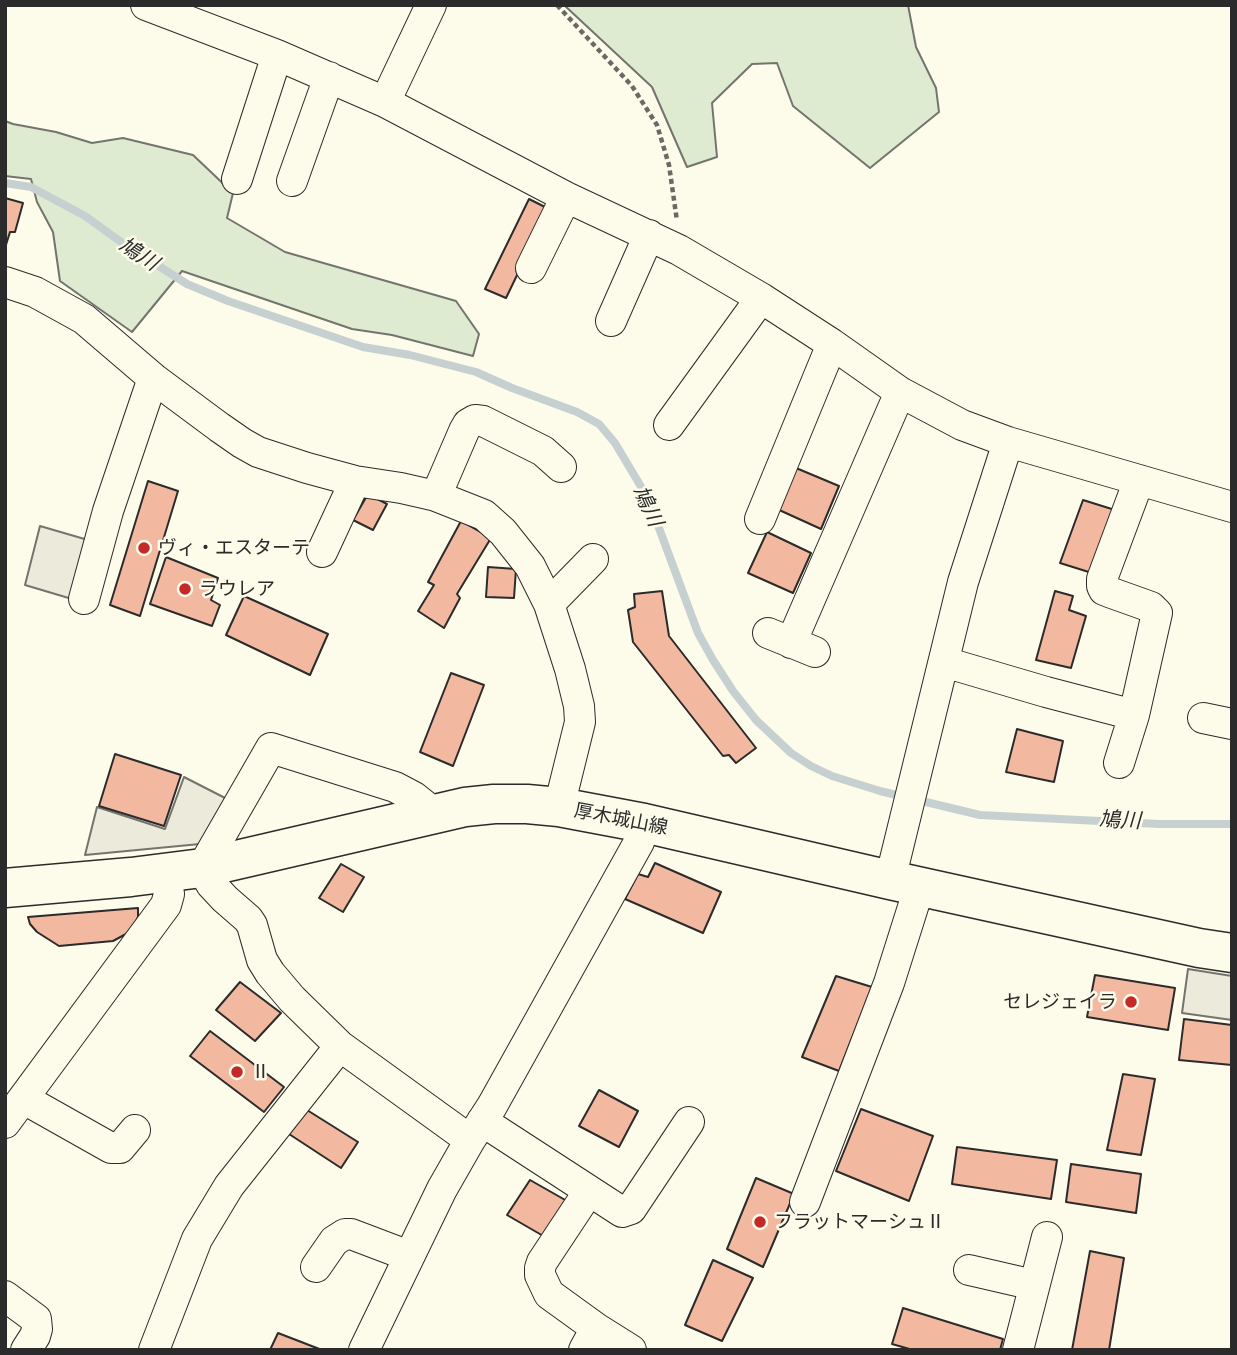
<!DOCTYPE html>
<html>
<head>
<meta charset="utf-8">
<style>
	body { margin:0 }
	#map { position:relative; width:1237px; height:1355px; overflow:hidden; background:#fdfbea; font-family:Ubuntu,sans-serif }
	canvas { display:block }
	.frame { position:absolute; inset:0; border:7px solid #2b2b2b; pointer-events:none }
</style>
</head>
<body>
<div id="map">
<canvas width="1237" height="1355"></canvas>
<div class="frame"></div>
</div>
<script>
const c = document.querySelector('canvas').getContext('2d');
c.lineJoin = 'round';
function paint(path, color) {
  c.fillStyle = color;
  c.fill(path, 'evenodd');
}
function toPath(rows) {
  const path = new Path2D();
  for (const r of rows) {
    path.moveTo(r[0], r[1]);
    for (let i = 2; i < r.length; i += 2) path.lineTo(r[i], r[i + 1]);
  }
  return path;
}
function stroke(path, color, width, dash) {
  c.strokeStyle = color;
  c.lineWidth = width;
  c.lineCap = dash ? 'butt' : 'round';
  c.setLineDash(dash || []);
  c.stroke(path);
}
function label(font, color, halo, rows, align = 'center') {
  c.font = font + ' Ubuntu,"Noto Sans JP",sans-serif';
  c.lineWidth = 5;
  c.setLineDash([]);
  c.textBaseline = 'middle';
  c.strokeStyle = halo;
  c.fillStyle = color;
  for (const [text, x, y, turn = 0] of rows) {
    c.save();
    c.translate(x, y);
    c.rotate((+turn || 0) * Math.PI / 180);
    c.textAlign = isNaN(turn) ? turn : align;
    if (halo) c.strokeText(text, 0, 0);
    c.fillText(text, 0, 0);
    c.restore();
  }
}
const green = toPath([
	[564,5,908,5,916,47,936,88,939,112,870,168,793,106,777,63,752,64,712,103,717,157,687,167,652,87,564,5],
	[5,121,13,124,56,132,92,143,123,138,193,155,233,193,227,218,285,252,456,301,479,334,473,356,392,335,352,329,182,271,132,332,60,281,53,232,37,202,31,179,5,176,5,121]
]);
paint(green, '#deebd1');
stroke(green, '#74746e', 2);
const parking = toPath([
	[40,526,88,540,72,599,25,585,40,526],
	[184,777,227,799,200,844,85,855,97,807,165,829,184,777],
	[1188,969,1232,976,1232,1020,1182,1013,1188,969]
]);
paint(parking, '#eceadb');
stroke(parking, '#74746e', 2);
stroke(toPath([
	[5,183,31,187,85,216,124,244,187,284,228,301,363,347,410,355,476,372,512,388,577,412,599,424,615,443,643,490,656,520,698,633,713,660,733,691,756,720,791,753,811,766,832,776,880,791,980,815,1159,824,1232,824]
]), '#c7d0d0', 8);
const building = toPath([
	[5,198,23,203,15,232,10,232,5,248,5,198],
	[529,199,549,209,506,298,485,289,529,199],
	[796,468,839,486,821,529,777,509,796,468],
	[148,481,178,491,140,616,110,605,148,481],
	[368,494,387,504,373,530,353,520,368,494],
	[1083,500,1115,510,1092,573,1060,563,1083,500],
	[461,521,491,538,457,594,460,598,444,628,418,611,434,585,428,582,461,521],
	[767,532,811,553,793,593,748,573,767,532],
	[166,557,218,578,211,600,220,605,212,626,150,604,166,557],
	[488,567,516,569,514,598,486,597,488,567],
	[662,591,669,636,756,748,736,763,729,755,723,756,633,642,628,610,635,607,634,594,662,591],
	[1055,591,1073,596,1069,610,1086,616,1071,668,1036,660,1055,591],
	[244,596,328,634,310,675,226,635,244,596],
	[451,673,484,685,453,766,420,752,451,673],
	[1017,729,1063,741,1054,782,1006,772,1017,729],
	[115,754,181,775,164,826,99,806,115,754],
	[655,863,721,892,703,933,625,899,638,874,648,877,655,863],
	[341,864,364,877,343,912,319,898,341,864],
	[138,908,138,917,135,924,126,934,113,941,59,946,37,932,30,924,28,917,138,908],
	[1095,975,1175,988,1168,1030,1087,1017,1095,975],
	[836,976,872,987,839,1071,802,1057,836,976],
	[240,982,281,1013,255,1041,216,1010,240,982],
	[1184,1019,1232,1025,1232,1065,1179,1060,1184,1019],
	[210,1031,284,1087,264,1112,190,1056,210,1031],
	[1123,1074,1155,1079,1141,1155,1107,1150,1123,1074],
	[599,1090,638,1111,619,1147,579,1126,599,1090],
	[861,1109,933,1136,909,1201,836,1171,861,1109],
	[307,1110,358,1142,341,1168,289,1134,307,1110],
	[957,1147,1057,1160,1051,1199,952,1184,957,1147],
	[1071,1164,1141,1174,1136,1213,1066,1202,1071,1164],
	[756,1178,794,1194,763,1267,727,1249,756,1178],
	[530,1180,567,1201,545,1237,507,1215,530,1180],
	[1090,1251,1124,1258,1109,1350,1072,1350,1090,1251],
	[713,1260,753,1278,722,1341,685,1325,713,1260],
	[903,1308,1003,1339,1000,1350,913,1350,892,1344,903,1308],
	[278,1333,322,1350,270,1350,278,1333]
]);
paint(building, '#f2b8a0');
stroke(building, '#2b2b2b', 2);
const minor = toPath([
	[146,5,277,55,385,102,566,197,679,250,761,298,832,344,900,392,962,425,1008,442,1232,507],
	[385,102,431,5],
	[237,179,277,55],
	[292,181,329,77],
	[531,268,566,197],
	[5,282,35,292,84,319,153,378,219,427,242,443,258,452,307,468,355,481,401,488,436,496,484,515,503,532,530,566,549,604,570,669,579,706,580,722,559,807],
	[611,321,649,235],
	[669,425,761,298],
	[436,496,464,431,468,424,475,420,483,421,543,451,561,467],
	[760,519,832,344],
	[322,552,355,481],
	[84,599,108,511,153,378],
	[549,604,593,559],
	[768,633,815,652],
	[791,643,900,392],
	[944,662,1046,692,1134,715,1157,613,1151,607,1109,592,1104,590,1102,586,1102,579,1139,480],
	[1203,718,1232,724],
	[1119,763,1134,715],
	[434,813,414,797,395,787,271,748,202,868,211,884,225,899,248,919,252,925,262,960,270,973,292,999,340,1046,470,1140],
	[890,880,963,582,1008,442],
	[24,1099,111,1148,120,1148,135,1130],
	[482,1121,622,1212,631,1209,689,1122],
	[5,1123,166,905,169,894,166,873],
	[589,1191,542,1262,540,1268,540,1275,549,1294,596,1328,631,1350],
	[805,1202,889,983,920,885],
	[316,1267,334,1241,345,1234,351,1234,409,1256],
	[969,1270,1034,1285],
	[5,1296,36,1319,37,1329,35,1336,26,1350],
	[154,1350,197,1239,229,1186,340,1046],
	[364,1350,442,1189,470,1140,492,1106,639,842,644,823],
	[584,1350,596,1328],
	[1018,1350,1047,1237]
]);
const major = toPath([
	[5,888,131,877,202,868,465,807,494,804,527,804,559,807,644,823,890,880,1199,948,1232,953]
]);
stroke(minor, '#2b2b2b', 32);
stroke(major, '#2b2b2b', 41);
stroke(toPath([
	[557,5,632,86,657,125,669,165,677,221]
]), '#6a6964', 4.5, [5, 3.5]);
stroke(minor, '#fdfbea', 30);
stroke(major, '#fdfbea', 38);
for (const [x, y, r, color] of [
	[144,548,7,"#c62828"],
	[185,589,7,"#c62828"],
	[1131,1002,7,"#c62828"],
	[237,1072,7,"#c62828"],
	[760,1222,7,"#c62828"]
]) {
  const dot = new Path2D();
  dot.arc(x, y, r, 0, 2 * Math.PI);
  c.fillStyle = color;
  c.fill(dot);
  stroke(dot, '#fdfbea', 2.5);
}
label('19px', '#2b2b2b', '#fdfbea', [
	["ヴィ・エスターテ",158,548],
	["ラウレア",199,589],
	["セレジェイラ",1117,1002,"right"],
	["Ⅱ",251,1072],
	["フラットマーシュⅡ",774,1222]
], 'left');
label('19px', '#2b2b2b', '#fdfbea', [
	["厚木城山線",621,819,11]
]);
label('italic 21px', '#2b2b2b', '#fdfbea', [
	["鳩川",139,254,32],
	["鳩川",648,506,65],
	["鳩川",1120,820,2]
]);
</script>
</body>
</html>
